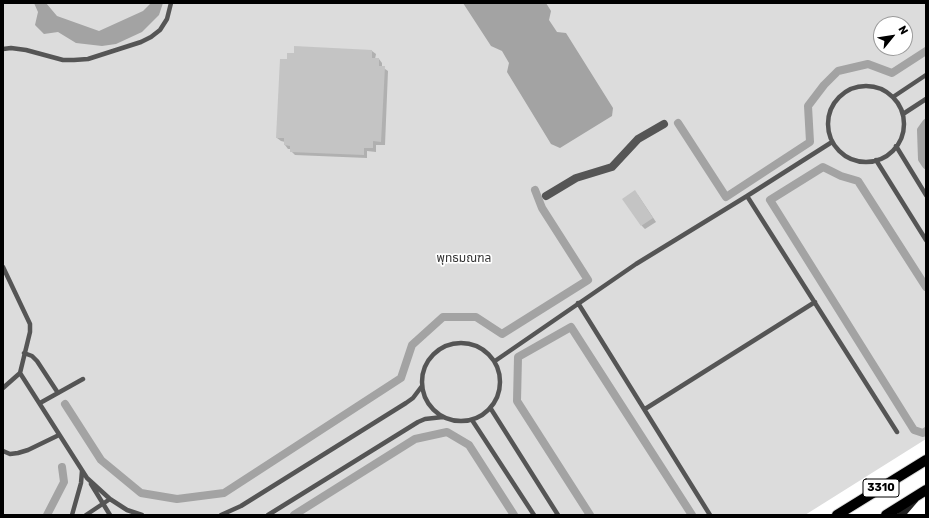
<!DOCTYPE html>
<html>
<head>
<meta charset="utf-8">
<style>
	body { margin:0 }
	#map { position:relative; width:929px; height:518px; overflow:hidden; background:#fff; font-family:Rubik,sans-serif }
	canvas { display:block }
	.frame { position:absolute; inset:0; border:4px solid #000; pointer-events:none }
	.north { position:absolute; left:873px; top:16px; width:40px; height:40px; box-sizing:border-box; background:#fff; border:1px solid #999; border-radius:50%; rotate:60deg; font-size:11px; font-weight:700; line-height:16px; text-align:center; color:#000 }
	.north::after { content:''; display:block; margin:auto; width:14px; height:18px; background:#000; clip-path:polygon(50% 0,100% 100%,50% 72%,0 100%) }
</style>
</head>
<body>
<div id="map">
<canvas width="929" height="518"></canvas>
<div class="frame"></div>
<div class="north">N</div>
</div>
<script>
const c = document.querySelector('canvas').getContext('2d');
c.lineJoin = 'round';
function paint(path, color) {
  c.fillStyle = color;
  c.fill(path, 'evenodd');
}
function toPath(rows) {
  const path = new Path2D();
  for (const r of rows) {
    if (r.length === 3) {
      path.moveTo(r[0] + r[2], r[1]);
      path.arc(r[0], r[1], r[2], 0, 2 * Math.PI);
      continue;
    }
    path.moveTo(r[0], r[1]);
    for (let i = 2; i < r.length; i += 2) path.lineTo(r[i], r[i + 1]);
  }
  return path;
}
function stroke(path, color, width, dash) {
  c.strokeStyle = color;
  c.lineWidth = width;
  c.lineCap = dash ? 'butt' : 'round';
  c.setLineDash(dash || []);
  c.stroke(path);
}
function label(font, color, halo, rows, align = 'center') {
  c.font = font + ' Rubik,"Noto Sans Thai",sans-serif';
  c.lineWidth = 3.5;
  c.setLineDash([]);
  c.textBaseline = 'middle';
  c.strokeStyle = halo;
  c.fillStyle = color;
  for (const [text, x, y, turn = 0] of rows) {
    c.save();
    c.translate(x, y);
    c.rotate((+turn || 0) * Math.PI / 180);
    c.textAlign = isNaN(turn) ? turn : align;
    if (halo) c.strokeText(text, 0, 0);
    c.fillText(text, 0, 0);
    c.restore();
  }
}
paint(toPath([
	[3,3,926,3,926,439,805,515,3,515],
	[881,24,905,24,905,48,881,48]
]), '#dcdcdc');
paint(toPath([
	[34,3,46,3,57,16,99,31,143,11,151,3,163,3,159,15,142,32,116,44,102,46,76,43,58,32,44,34,35,25,38,12],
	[463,3,546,3,551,11,549,20,557,32,566,33,613,108,612,116,560,148,551,144,507,72,509,63,502,51,491,46]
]), '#a3a3a3');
paint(toPath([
	[372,51,376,54,375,59,379,59,382,63,382,67,388,71,385,145,376,145,376,152,367,151,367,158,295,155,291,151,291,149,288,149,285,145,285,142,281,141,277,138],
	[638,195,656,222,645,229,642,226]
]), '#0003');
stroke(toPath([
	[678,123,726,197,810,142,808,106,824,85,838,71,868,64,892,73,926,51],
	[926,123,921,130,922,159,926,165],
	[926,287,858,181,841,176,823,167,770,200,914,430,923,433,926,431],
	[65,404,101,460,141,493,177,499,224,493,401,378,412,345,443,317,476,317,502,334,588,280,542,208,535,190],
	[47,515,64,482,62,467],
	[294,515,415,439,447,432,469,445,514,515],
	[590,515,517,401,518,357,571,327,692,515]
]), '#a3a3a3', 8);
paint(toPath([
	[294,46,372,50,372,58,379,58,379,66,385,66,381,142,373,141,373,148,364,148,364,155,290,152,290,146,284,145,284,138,276,138,280,59,287,59,287,53,294,53],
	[635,190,653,218,641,226,622,199]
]), '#c4c4c4');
const primary = toPath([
	[837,515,926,460],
	[886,515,926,490]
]);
stroke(primary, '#dbdbdb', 12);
stroke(toPath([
	[3,49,11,48,26,50,63,60,74,60,88,59,141,42,151,37,160,30,167,19,171,3],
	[866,124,38],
	[893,97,926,75],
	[903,114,926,99],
	[832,142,747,196,897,432],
	[896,146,926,195],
	[876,160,926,240],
	[3,267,30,324,30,332,20,373,87,478,110,499,127,510,142,515],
	[578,303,710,515],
	[461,382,39],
	[24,353,32,356,37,361,58,393],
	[495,361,636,264,747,196],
	[3,388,20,373],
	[40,403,83,379],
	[491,409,558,515],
	[645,409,815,302],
	[472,420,534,515],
	[3,451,10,454,18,453,28,450,59,435],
	[91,484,110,515],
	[72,515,81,483,82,471],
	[86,515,110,499],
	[221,515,241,506,406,403,413,398,422,386],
	[268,515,418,422,425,419,443,417]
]), '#555', 4.5);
stroke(toPath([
	[546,196,576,178,612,167,638,139,664,124]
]), '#555', 8);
stroke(toPath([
	[901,515,914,500]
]), '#222', 8);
stroke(primary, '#000', 10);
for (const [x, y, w] of [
	[881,488,36]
]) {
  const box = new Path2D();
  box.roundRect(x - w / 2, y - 9, w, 18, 3);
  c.fillStyle = '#fff';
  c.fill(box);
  stroke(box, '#000', 1);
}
label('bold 11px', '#000', null, [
	["3310",881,488]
]);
label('12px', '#333', '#fff', [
	["พุทธมณฑล",464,259]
]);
</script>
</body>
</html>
